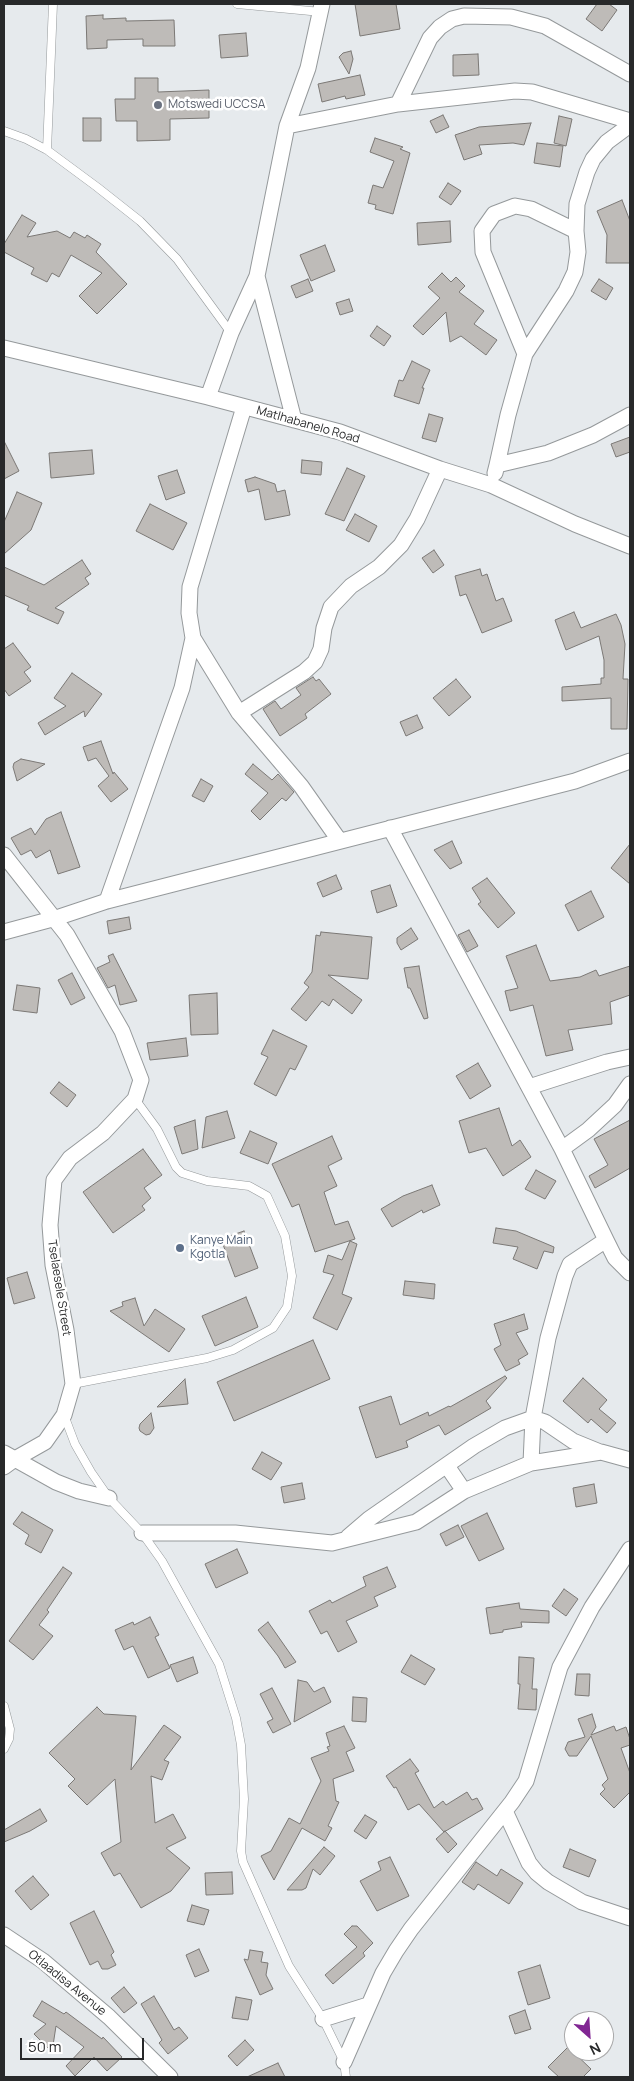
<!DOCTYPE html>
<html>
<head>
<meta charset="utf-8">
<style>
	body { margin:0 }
	#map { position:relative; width:634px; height:2081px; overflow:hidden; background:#e6eaed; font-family:Manrope,sans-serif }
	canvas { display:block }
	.frame { position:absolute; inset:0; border:5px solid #28292a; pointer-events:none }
	.north { position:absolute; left:564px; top:2011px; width:50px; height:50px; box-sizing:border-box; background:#fff; border:1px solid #a9a9aa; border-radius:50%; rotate:154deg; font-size:14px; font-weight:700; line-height:20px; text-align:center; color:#28292a }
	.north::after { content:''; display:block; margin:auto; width:18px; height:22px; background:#812693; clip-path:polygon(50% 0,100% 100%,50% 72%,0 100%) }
	.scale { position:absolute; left:20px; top:2038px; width:124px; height:22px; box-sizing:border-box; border:2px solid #28292a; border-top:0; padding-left:6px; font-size:15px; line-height:18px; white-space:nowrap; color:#28292a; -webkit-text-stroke:4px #fff; paint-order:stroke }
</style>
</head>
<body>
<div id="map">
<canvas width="634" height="2081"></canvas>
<div class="frame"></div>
<div class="north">N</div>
<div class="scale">50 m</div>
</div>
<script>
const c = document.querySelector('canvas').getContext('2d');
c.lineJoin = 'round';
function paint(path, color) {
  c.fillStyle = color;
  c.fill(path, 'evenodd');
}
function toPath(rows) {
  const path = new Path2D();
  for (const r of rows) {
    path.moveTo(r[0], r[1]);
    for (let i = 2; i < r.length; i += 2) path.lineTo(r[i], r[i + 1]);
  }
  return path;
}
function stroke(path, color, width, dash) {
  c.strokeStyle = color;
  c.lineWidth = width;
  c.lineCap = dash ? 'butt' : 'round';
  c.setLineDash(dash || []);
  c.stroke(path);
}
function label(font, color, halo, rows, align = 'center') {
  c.font = font + ' Manrope,sans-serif';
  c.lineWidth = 5;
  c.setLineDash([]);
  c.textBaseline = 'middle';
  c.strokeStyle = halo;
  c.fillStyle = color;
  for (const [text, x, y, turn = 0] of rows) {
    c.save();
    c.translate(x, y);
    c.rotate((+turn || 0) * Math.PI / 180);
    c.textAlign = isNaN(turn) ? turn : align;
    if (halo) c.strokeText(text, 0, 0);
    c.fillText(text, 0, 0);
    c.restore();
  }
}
const building = toPath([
	[355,4,396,4,400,29,360,36,355,4],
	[597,4,609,4,617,10,602,31,586,19,597,4],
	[103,15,103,19,126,18,126,21,174,20,175,46,143,46,143,39,107,40,107,48,87,49,86,16,103,15],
	[246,33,248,56,221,58,219,35,246,33],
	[351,51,353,59,349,74,339,57,343,53,351,51],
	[478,54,479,75,453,76,453,55,478,54],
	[360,75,365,95,346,99,345,96,322,102,318,84,360,75],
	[135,78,158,78,158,92,209,90,209,118,170,119,170,140,137,141,137,121,116,121,115,99,135,99,135,78],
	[443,115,449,127,436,133,430,121,443,115],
	[559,116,572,119,566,146,554,143,559,116],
	[83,118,101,118,101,141,83,141,83,118],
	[531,123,524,145,513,143,479,145,482,154,464,160,455,135,479,127,531,123],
	[375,138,403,147,400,149,410,153,393,214,375,209,376,205,368,203,373,185,383,188,394,161,370,152,375,138],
	[537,143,563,146,560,167,534,163,537,143],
	[448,183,461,191,451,205,439,197,448,183],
	[622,200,630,221,630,263,606,263,607,235,597,211,622,200],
	[22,215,36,223,27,237,57,231,70,238,74,232,85,238,87,235,101,244,96,252,127,284,97,314,79,296,102,273,71,255,59,277,52,273,47,282,31,274,34,268,4,252,4,244,22,215],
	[450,221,451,242,418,245,417,223,450,221],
	[325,245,335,271,311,281,300,255,325,245],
	[442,273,451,282,456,277,465,286,459,292,484,311,474,324,497,340,486,355,461,336,450,342,446,312,423,335,413,326,440,298,428,287,442,273],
	[308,279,313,291,296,298,291,286,308,279],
	[599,279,613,288,606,300,591,291,599,279],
	[349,299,353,311,340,315,336,303,349,299],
	[377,326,391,336,384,346,370,336,377,326],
	[412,361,430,370,422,388,424,388,419,404,394,396,399,380,403,381,412,361],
	[429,414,443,418,436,442,422,438,429,414],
	[630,437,630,452,616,457,611,444,630,437],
	[4,441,19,471,4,479,4,441],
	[92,450,94,474,51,478,49,453,92,450],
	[302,460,322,462,321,475,301,473,302,460],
	[347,468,365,476,344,521,325,514,347,468],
	[177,470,185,493,166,500,158,476,177,470],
	[255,477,275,484,277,492,285,490,290,515,265,520,259,489,248,492,245,480,255,477],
	[17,492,42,503,31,530,4,554,4,522,17,492],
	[150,504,187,523,173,550,136,531,150,504],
	[355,514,377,526,369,542,346,530,355,514],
	[434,550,444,565,433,573,422,558,434,550],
	[82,560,91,574,85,578,89,584,55,608,64,612,58,624,27,610,29,606,4,595,4,567,44,585,82,560],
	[480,569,482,576,487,574,496,601,503,598,512,621,482,633,466,594,460,596,455,576,480,569],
	[574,612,581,628,616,614,621,625,625,644,623,679,628,679,627,729,611,729,611,698,562,701,562,687,601,684,601,678,604,678,604,660,599,636,566,650,555,620,574,612],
	[13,643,31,667,24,672,31,681,9,696,4,689,4,649,13,643],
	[72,673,102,694,85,717,84,711,45,735,38,723,66,706,54,698,72,673],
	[313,677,316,681,319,679,331,694,305,714,307,718,280,736,263,709,275,701,281,709,301,695,296,688,313,677],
	[456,679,471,697,449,716,433,698,456,679],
	[417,715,423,728,406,736,400,722,417,715],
	[101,741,113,774,114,772,128,789,111,802,98,786,109,776,96,758,88,761,83,747,101,741],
	[21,759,45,764,17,781,13,767,14,763,21,759],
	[253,764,272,780,278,774,294,792,286,801,282,798,260,820,251,811,268,793,245,774,253,764],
	[201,779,213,786,204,802,192,796,201,779],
	[61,812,80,867,58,874,50,850,36,858,31,850,21,855,11,838,31,828,35,835,46,819,61,812],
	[452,841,462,863,450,869,434,850,452,841],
	[630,844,630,884,611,868,630,844],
	[336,875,342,889,323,897,317,883,336,875],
	[487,878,515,913,498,928,478,904,481,902,472,888,487,878],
	[390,885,397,906,377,913,371,891,390,885],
	[591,891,604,917,578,931,565,905,591,891],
	[129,917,131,929,109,934,107,921,129,917],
	[411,928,418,939,401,950,397,943,397,938,411,928],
	[469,930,478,946,467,952,458,935,469,930],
	[321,932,372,937,368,979,328,975,362,1000,352,1014,333,999,329,1006,322,1001,306,1021,291,1009,309,987,304,983,312,972,316,935,320,936,321,932],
	[536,945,550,981,580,977,596,970,599,976,630,966,630,995,610,1002,612,1024,568,1030,573,1050,546,1056,533,1005,510,1011,505,991,518,988,506,956,536,945],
	[113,954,137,1001,120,1005,115,985,108,988,102,977,97,968,110,962,108,956,113,954],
	[419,966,428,1018,424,1019,410,988,408,988,404,968,419,966],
	[72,973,85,998,71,1005,58,980,72,973],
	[17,985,40,988,37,1013,13,1010,17,985],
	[217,993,218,1034,191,1035,189,995,217,993],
	[273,1030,307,1046,295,1070,290,1068,276,1096,254,1084,268,1057,261,1054,273,1030],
	[186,1038,188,1056,150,1060,147,1043,186,1038],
	[478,1063,491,1086,470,1099,456,1076,478,1063],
	[59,1082,76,1095,67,1107,50,1093,59,1082],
	[499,1108,512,1146,520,1140,531,1157,503,1176,486,1148,469,1153,459,1121,499,1108],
	[227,1111,235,1138,202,1148,206,1117,227,1111],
	[195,1120,198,1149,182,1154,174,1127,195,1120],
	[630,1120,630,1168,595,1188,589,1176,608,1165,594,1139,630,1120],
	[250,1131,277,1143,268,1164,240,1153,250,1131],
	[332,1136,342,1159,328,1166,337,1186,324,1192,335,1225,348,1221,355,1239,315,1252,299,1204,292,1207,272,1164,332,1136],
	[143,1149,162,1175,144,1188,151,1198,142,1206,145,1210,113,1233,83,1192,143,1149],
	[536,1170,556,1181,545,1199,525,1189,536,1170],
	[432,1185,440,1205,423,1213,422,1210,392,1227,381,1209,403,1196,432,1185],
	[496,1228,516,1231,554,1247,553,1253,544,1251,537,1269,513,1259,518,1247,493,1243,496,1228],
	[244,1231,258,1268,235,1277,221,1239,244,1231],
	[350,1241,357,1244,342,1294,352,1298,337,1330,313,1318,334,1275,323,1272,328,1255,342,1260,350,1241],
	[27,1272,35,1298,14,1304,7,1278,27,1272],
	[405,1281,435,1284,434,1299,403,1295,405,1281],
	[246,1297,258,1327,215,1346,202,1316,246,1297],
	[135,1298,144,1326,155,1309,185,1329,169,1352,110,1311,123,1306,122,1302,135,1298],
	[524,1314,528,1329,516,1333,528,1354,518,1360,520,1364,506,1371,494,1349,501,1345,494,1324,524,1314],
	[313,1340,330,1379,234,1421,217,1382,313,1340],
	[505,1376,507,1378,486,1401,491,1408,445,1435,439,1425,406,1441,408,1447,376,1458,359,1407,391,1396,400,1425,428,1412,429,1416,449,1406,450,1407,505,1376],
	[583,1378,607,1400,599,1409,616,1423,607,1433,591,1419,588,1423,563,1401,583,1378],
	[185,1379,188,1404,157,1407,185,1379],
	[151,1413,154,1428,150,1434,146,1435,140,1431,139,1428,140,1424,151,1413],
	[262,1452,282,1463,271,1480,252,1469,262,1452],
	[302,1483,305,1499,284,1503,281,1487,302,1483],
	[594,1484,597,1503,576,1507,573,1488,594,1484],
	[22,1512,53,1530,41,1553,25,1544,29,1535,13,1524,22,1512],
	[487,1513,504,1549,479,1561,461,1526,487,1513],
	[458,1525,464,1537,446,1546,440,1534,458,1525],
	[237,1549,248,1573,216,1588,205,1564,237,1549],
	[63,1567,72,1573,47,1610,49,1612,39,1625,53,1636,33,1660,9,1641,63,1567],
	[387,1567,396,1587,374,1597,378,1606,346,1621,357,1642,338,1652,327,1631,321,1634,309,1611,330,1600,332,1603,366,1586,363,1577,387,1567],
	[564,1589,578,1599,566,1616,552,1606,564,1589],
	[519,1603,520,1609,549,1611,549,1623,521,1622,522,1627,503,1630,503,1632,490,1634,486,1608,519,1603],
	[150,1617,159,1635,155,1637,170,1668,148,1678,133,1646,124,1650,115,1630,133,1622,134,1625,150,1617],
	[268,1622,296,1662,285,1668,278,1656,258,1630,268,1622],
	[411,1655,435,1669,425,1685,401,1672,411,1655],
	[193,1657,198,1673,177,1682,170,1665,193,1657],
	[519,1657,534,1658,532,1689,537,1689,536,1710,518,1709,520,1684,518,1684,519,1657],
	[577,1674,590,1674,589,1696,575,1695,577,1674],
	[298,1680,307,1682,314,1692,324,1687,331,1702,294,1722,298,1680],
	[272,1688,291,1724,273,1733,267,1722,273,1719,260,1694,272,1688],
	[353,1697,367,1698,366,1722,352,1721,353,1697],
	[97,1707,104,1714,136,1716,131,1770,164,1725,181,1737,164,1760,169,1762,162,1780,151,1776,155,1823,173,1814,186,1838,166,1848,190,1868,171,1891,141,1908,120,1873,114,1876,101,1853,121,1842,115,1779,87,1805,68,1786,75,1779,49,1753,97,1707],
	[592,1714,596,1727,591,1735,614,1726,616,1731,626,1727,630,1739,630,1745,621,1748,630,1773,630,1792,614,1808,600,1794,605,1789,602,1785,608,1779,591,1736,577,1756,569,1756,565,1749,568,1742,585,1737,578,1719,592,1714],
	[344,1726,355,1748,346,1752,354,1771,333,1779,336,1801,339,1802,328,1826,332,1828,325,1841,302,1828,274,1880,261,1856,271,1851,289,1818,300,1824,321,1781,311,1758,329,1751,327,1747,330,1746,326,1733,344,1726],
	[410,1759,419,1771,415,1773,434,1808,443,1801,446,1805,467,1792,472,1800,477,1798,483,1809,444,1832,419,1804,408,1810,396,1787,394,1788,386,1776,410,1759],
	[40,1809,47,1821,30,1831,4,1842,4,1830,40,1809],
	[365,1815,377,1822,366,1839,354,1831,365,1815],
	[445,1831,457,1844,448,1853,436,1839,445,1831],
	[324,1847,335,1856,320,1875,313,1869,306,1888,302,1890,287,1890,324,1847],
	[570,1849,596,1860,589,1877,563,1867,570,1849],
	[390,1857,409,1896,377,1911,360,1881,381,1870,378,1862,390,1857],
	[476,1862,497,1876,501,1869,523,1883,509,1904,478,1884,474,1890,462,1882,476,1862],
	[232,1872,233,1894,206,1895,205,1873,232,1872],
	[33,1876,49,1895,31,1910,15,1891,33,1876],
	[192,1905,209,1910,204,1925,187,1921,192,1905],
	[94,1911,114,1952,111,1955,116,1965,108,1969,102,1969,98,1961,90,1965,70,1923,94,1911],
	[352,1926,357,1926,373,1943,363,1953,365,1956,333,1984,325,1975,357,1947,344,1934,352,1926],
	[199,1949,209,1971,195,1977,186,1955,199,1949],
	[250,1950,263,1952,261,1962,268,1963,266,1975,273,1989,260,1995,244,1959,248,1960,250,1950],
	[540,1965,550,1998,528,2005,518,1972,540,1965],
	[124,1987,137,2003,124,2013,111,1998,124,1987],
	[154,1996,174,2030,179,2027,188,2038,168,2054,159,2043,162,2040,141,2004,154,1996],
	[236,1997,252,2000,248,2020,232,2018,236,1997],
	[42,2001,64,2014,66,2012,102,2039,103,2037,122,2057,107,2071,94,2057,75,2076,66,2066,84,2047,56,2026,52,2052,34,2034,46,2024,33,2016,42,2001],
	[525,2010,531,2029,515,2034,509,2016,525,2010],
	[245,2040,254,2050,237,2066,228,2056,245,2040],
	[568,2047,591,2069,583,2077,559,2077,548,2067,568,2047],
	[278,2063,285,2077,247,2077,278,2063]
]);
paint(building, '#bebbb8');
stroke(building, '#7b7875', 1);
const lane = toPath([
	[237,4,321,12],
	[4,131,26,139,47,150,97,187,140,221,177,259,231,333],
	[47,150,53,4],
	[73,1384,207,1358,233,1350,273,1328,287,1307,292,1276,285,1236,267,1196,249,1186,207,1181,182,1173,176,1167,157,1129,135,1099],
	[64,1415,75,1444,91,1472,109,1498,142,1533,162,1561,219,1664,236,1718,241,1745,244,1799,241,1851,243,1862,289,1966,323,2019,344,2062,346,2077],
	[4,1706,10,1729,9,1739,4,1749]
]);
const street = toPath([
	[398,104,515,91,532,92,630,121],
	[287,126,398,104,430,38,440,27,452,19,464,16,511,17,545,26,630,74],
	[257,276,294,420],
	[4,348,208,397,340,432,440,469,491,485,575,524,630,546],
	[525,354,483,252,482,231,494,214,515,206,531,209,576,231],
	[208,397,231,333,257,276,287,126,308,68,322,4],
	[244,407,190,587,189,613,193,638,239,713,301,786,339,840],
	[497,465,508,415,525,354,566,291,575,272,578,252,576,231,577,204,587,172,593,159,607,142,630,125],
	[495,473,497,465,548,453,593,435,630,415],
	[239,713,304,672,315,662,321,649,324,628,331,607,351,586,379,567,401,545,417,519,440,469],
	[390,828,562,1149,606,1240,615,1258,630,1273],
	[4,855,67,935,122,1031,141,1080,135,1099,103,1133,70,1158,54,1180,50,1225,53,1265,66,1330,73,1384,64,1415,45,1442,15,1459,4,1467],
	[107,901,182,688,193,638],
	[4,932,56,918,107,901,575,781,630,761],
	[529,1087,607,1062,630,1057],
	[562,1149,588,1130,615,1105,630,1084],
	[4,1453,56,1482,79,1491,109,1498],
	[531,1463,533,1418,548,1338,565,1276,570,1264,606,1240],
	[447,1466,464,1491],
	[142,1533,235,1533,332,1543,416,1522,464,1491,531,1463,601,1452,630,1460],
	[348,1537,369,1519,474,1446,505,1428,533,1418,545,1422,573,1441,600,1452],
	[505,1811,529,1863,537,1873,548,1882,582,1902,630,1918],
	[4,1935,43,1961,109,2017,170,2077],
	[323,2019,368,2005],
	[344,2062,383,1973,396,1951,411,1929,512,1802,526,1781,560,1667,592,1607,630,1549]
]);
stroke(lane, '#95999b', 9);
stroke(street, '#95999b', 17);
stroke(lane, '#fff', 8);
stroke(street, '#fff', 15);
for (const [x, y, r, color] of [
	[158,105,5,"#6b7280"],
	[180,1248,5,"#5c6f8a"]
]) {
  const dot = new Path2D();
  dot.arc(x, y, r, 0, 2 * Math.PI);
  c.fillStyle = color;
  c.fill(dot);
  stroke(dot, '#fff', 2);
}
label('12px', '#5b616d', '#fff', [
	["Motswedi UCCSA",168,105]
], 'left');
label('12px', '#28292a', '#fff', [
	["Matlhabanelo Road",308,425,16],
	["Tselaesele Street",59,1288,81],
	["Otlaadisa Avenue",67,1983,39]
]);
label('12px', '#4e5e75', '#fff', [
	["Kanye Main",190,1241],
	["Kgotla",190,1255]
], 'left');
</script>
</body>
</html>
